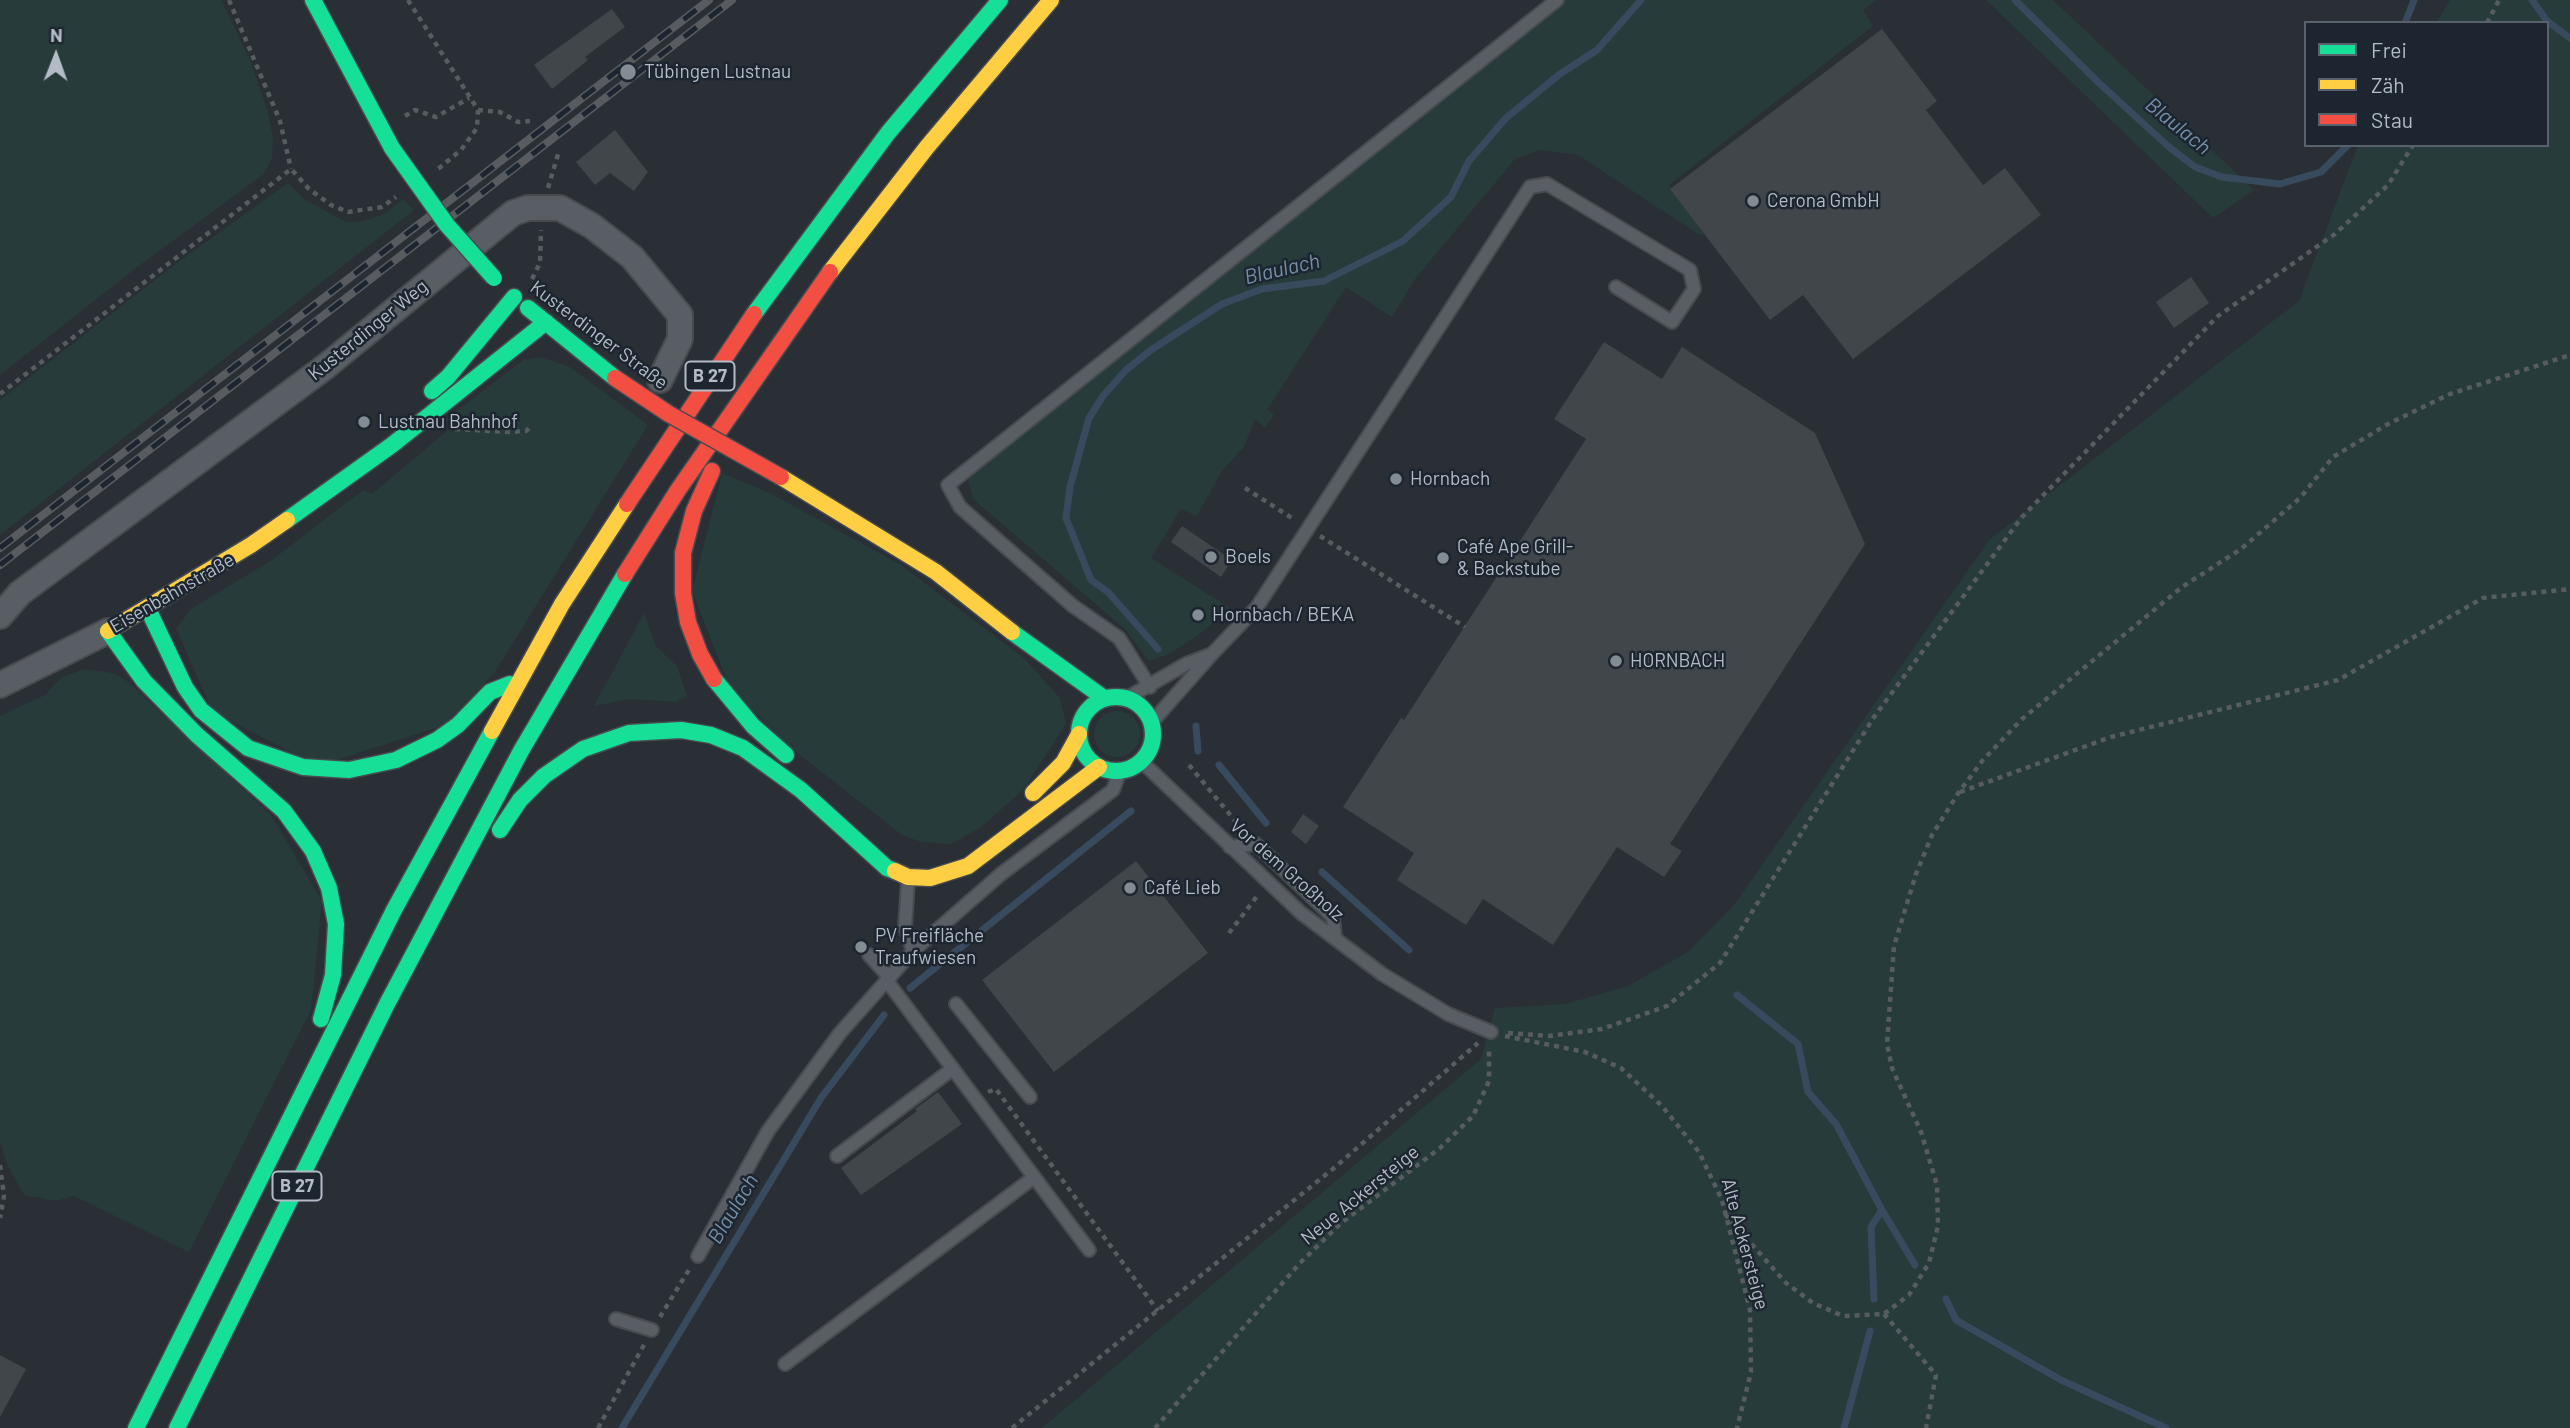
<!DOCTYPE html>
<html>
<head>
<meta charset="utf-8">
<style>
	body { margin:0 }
	#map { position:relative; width:2570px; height:1428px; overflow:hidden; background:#292f35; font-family:Barlow,sans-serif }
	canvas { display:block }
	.legend { position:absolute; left:2304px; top:21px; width:245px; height:126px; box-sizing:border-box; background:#1d2630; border:2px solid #59626c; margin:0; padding:9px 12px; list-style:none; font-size:21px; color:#b3bcc6 }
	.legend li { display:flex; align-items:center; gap:14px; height:35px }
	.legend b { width:35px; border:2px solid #59626c }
	.north { position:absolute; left:21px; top:21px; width:70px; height:70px; -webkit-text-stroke:5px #1d2630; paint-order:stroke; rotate:1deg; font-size:19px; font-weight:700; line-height:28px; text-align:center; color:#b3bcc6 }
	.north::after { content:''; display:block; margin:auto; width:24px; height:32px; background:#b3bcc6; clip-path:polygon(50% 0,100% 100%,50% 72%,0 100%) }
</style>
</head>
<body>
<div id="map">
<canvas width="2570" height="1428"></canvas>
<ul class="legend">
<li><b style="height:9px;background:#16e098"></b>Frei</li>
<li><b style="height:9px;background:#ffcf43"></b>Zäh</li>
<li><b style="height:9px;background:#f24e42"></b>Stau</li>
</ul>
<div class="north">N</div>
</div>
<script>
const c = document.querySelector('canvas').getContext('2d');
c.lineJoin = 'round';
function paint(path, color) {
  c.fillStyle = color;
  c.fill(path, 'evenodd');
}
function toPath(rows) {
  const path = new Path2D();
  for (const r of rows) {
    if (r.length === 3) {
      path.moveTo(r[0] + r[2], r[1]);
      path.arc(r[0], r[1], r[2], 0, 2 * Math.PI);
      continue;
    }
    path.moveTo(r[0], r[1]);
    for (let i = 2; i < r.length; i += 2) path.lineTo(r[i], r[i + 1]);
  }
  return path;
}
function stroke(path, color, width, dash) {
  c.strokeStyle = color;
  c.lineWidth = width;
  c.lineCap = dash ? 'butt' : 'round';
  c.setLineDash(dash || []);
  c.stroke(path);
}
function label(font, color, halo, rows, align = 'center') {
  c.font = font + ' Barlow,sans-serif';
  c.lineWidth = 5;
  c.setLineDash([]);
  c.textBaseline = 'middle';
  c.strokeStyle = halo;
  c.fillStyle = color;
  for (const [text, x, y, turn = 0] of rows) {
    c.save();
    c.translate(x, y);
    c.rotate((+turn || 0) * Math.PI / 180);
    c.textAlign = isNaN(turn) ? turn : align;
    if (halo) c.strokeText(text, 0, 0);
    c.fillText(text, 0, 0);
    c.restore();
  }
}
paint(toPath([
	[0,0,221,0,250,60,268,112,273,138,272,158,264,174,136,268,0,375],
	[1557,0,1876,0,1863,10,1873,26,1669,185,1706,236,1698,234,1578,155,1540,150,1515,159,1415,279,1392,317,1346,287,1267,410,1274,415,1265,428,1255,419,1244,447,1221,472,1197,516,1181,509,1151,558,1230,608,1201,633,1171,653,1149,661,1126,630,973,499,968,478,977,462],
	[1986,0,2053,0,2254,190,2213,218],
	[2450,0,2570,0,2570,1428,1042,1428,1481,1059,1495,1008,1565,1004,1628,986,1688,952,1734,905,1989,540,2299,301,2358,145,2547,145,2547,23,2436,23],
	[288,183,304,199,346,222,364,221,386,213,403,199,414,210,0,535,0,400,173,266],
	[541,357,570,367,648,425,495,672,448,724,318,766,213,712,176,629,191,609,272,560,363,490,372,494,454,425,445,420,523,360],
	[722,473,772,494,901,565,1024,658,1060,698,1066,724,1023,790,980,828,951,844,921,842,902,835,791,748,730,688,692,591],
	[644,613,656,646,677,666,687,696,676,702,630,699,594,706],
	[83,669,113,673,127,681,271,815,322,901,311,1010,189,1252,74,1196,56,1201,24,1195,7,1164,0,1142,0,716,45,695,61,678],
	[1117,734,23]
]), '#273b3b');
stroke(toPath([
	[2015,0,2099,83,2169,147,2195,167,2222,177,2280,184,2321,172,2348,145],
	[2532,0,2547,21,2570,38],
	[2405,23,2414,0],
	[1158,649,1108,592,1091,580,1066,518,1070,487,1089,418,1103,396,1126,370,1151,350,1222,304,1262,289,1324,281,1403,241,1451,197,1469,161,1506,118,1560,74,1597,50,1641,0],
	[1196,726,1198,751],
	[1219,765,1266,823],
	[1322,872,1409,950],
	[910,988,1131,811],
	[1737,995,1798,1044,1808,1092,1836,1124,1882,1210,1871,1227,1874,1299],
	[1882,1210,1915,1265],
	[1946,1299,1956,1320,2061,1380,2166,1428],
	[622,1428,821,1098,884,1015],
	[1844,1428,1870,1331]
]), '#384b5e', 7);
paint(toPath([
	[612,9,625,27,585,57,588,60,552,89,534,65],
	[1882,29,1937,101,1926,110,1983,185,2005,168,2041,215,1853,359,1803,295,1770,320,1670,189],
	[615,130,648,172,634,191,610,173,595,185,576,162],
	[2191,277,2209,303,2174,328,2156,302],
	[1604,342,1662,379,1682,347,1815,433,1865,544,1670,844,1682,851,1664,877,1617,847,1553,945,1483,899,1466,925,1397,880,1414,853,1343,807,1401,718,1404,720,1586,439,1554,419],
	[1182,526,1232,560,1221,577,1171,542],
	[1303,814,1319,826,1306,844,1291,832],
	[1136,861,1208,953,1054,1072,982,980],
	[938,1092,962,1124,861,1195,841,1168,917,1111,915,1109],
	[0,1355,26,1369,0,1417]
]), '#41464b');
const lane = toPath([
	[1150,687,1119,638,1073,606,960,507,948,485,1557,0],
	[1127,698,1186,664,1212,654,1257,607,1530,187,1547,184,1690,270,1694,289,1672,322,1616,287],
	[1152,722,1212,654],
	[1142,762,1301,913,1382,974,1448,1014,1491,1032],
	[1230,847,1256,844,1333,917,1335,937],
	[908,881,905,927,913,951],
	[869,955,890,978],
	[887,981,1089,1250],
	[956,1004,1030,1097],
	[837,1156,951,1070],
	[698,1256,768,1131,840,1033,913,951,1001,874,1113,790,1120,771],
	[616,1319,652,1330],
	[785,1364,1033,1178]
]);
const street = toPath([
	[0,616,20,593,325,367,513,213,528,208,560,208,592,226,632,257,680,315,680,339,660,380],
	[0,685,108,631]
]);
const fast = toPath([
	[313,0,392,148],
	[528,308,615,378],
	[754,314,888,133,1000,0],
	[432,391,448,377,514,297],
	[287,520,392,445,546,322],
	[148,609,185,687,201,710,248,748,303,767,349,770,396,760,437,740,458,725,490,692,510,684],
	[108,631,144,681,197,735,284,811,313,851,329,888,336,924,333,975,321,1019],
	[1012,632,1104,698],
	[714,679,753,726,786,755],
	[1116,734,37],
	[500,830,520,800,544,776,583,749,629,733,681,730,711,735,743,748,801,790,887,868,895,871],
	[136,1428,394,910,492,731],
	[177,1428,387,1004,521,751,625,574]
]);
const slow = toPath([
	[830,272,927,147,1051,0],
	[781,477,936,572,1012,632],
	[108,631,251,545,287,520],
	[492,731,562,604,627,504],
	[1033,793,1063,763,1079,734],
	[895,871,908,877,930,878,968,866,1099,767]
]);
const jam = toPath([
	[712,471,694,511,683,553,683,593,688,622,700,654,714,679],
	[627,504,754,314],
	[625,574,678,490,830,272]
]);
stroke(lane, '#474b50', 16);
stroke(street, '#474b50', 28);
stroke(fast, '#474b50', 19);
stroke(slow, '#474b50', 19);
stroke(jam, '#474b50', 19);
stroke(toPath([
	[229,0,280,121,291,169],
	[408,0,478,110,477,128,461,150,438,169],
	[2487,23,2499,0],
	[478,110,500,112,518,122,530,121],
	[405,116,415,110,436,117,469,98],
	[548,188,559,151],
	[532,279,540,263,541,230],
	[0,394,291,169,309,189,331,205,348,212,382,207,396,197],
	[455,429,509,432,526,431,532,426],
	[1245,488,1295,520],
	[1320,536,1465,627],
	[1189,765,1241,828],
	[1960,792,2111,737,2338,680,2483,598,2570,589],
	[1229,933,1258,895],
	[1508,1033,1549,1036,1602,1029,1667,1006,1720,963,1874,717,2022,517,2218,316,2335,234,2388,185,2413,145],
	[1505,1036,1585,1052,1621,1068,1662,1106,1699,1152,1722,1200,1750,1310,1751,1372,1737,1428],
	[988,1092,996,1089,1158,1311],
	[0,1165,4,1196,0,1218],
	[1725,1214,1786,1283,1813,1303,1843,1316,1884,1314,1909,1295,1929,1263,1938,1226,1937,1185,1921,1132,1892,1068,1887,1044,1894,946,1916,874,1932,835,1959,792,1983,760,2022,719,2182,587,2241,549,2300,498,2333,457,2388,424,2450,394,2570,355],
	[1884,1314,1936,1375,1926,1428],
	[660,1317,690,1268],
	[598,1428,645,1343],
	[1012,1428,1334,1168,1478,1043],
	[1155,1428,1301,1262,1340,1224,1440,1148,1473,1116,1489,1081,1489,1047]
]), '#575c60', 4.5, [5, 5]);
stroke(lane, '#595e64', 12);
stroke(street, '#595e64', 24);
stroke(fast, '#16e098', 16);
stroke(slow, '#ffcf43', 16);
stroke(jam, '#f24e42', 16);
const rail = toPath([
	[0,548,709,0],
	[0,565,732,0]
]);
stroke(rail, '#585c61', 8);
stroke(rail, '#1d2630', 5, [16]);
const fastBridge = toPath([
	[392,148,447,225,494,278]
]);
const jamBridge = toPath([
	[615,378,669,414,781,477]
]);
stroke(fastBridge, '#474b50', 19, []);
stroke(jamBridge, '#474b50', 19, []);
stroke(fastBridge, '#16e098', 16);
stroke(jamBridge, '#f24e42', 16);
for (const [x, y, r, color] of [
	[628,72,9,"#838b93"],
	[1753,201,7,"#838b93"],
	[364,422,7,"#838b93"],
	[1396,479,7,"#838b93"],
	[1211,557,7,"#838b93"],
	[1443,558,7,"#838b93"],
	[1198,615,7,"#838b93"],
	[1616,661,7,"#838b93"],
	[1130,888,7,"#838b93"],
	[861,947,7,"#838b93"]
]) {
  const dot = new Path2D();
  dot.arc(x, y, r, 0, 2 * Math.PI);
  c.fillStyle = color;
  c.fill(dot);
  stroke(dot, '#1d2630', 2.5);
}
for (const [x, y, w] of [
	[710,376,49],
	[297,1186,49]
]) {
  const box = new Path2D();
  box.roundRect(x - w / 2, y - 14.5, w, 29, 5);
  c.fillStyle = '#1d2630';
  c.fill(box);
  stroke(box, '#b3bcc6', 2);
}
label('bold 18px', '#b3bcc6', null, [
	["B 27",710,376],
	["B 27",297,1186]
]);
label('19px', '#b3bcc6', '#1d2630', [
	["Tübingen Lustnau",644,72],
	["Cerona GmbH",1767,201],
	["Lustnau Bahnhof",378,422],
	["Hornbach",1410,479],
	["Café Ape Grill-",1457,547],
	["& Backstube",1457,569],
	["Boels",1225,557],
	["Hornbach / BEKA",1212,615],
	["HORNBACH",1630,661],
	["Café Lieb",1144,888],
	["PV Freifläche",875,936],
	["Traufwiesen",875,958]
], 'left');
label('19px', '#b3bcc6', '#1d2630', [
	["Kusterdinger Weg",368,330,-39],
	["Kusterdinger Straße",599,335,37],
	["Eisenbahnstraße",172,593,-30],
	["Vor dem Großholz",1287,870,41],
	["Neue Ackersteige",1360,1195,-39],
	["Alte Ackersteige",1745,1244,75]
]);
label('italic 21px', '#758fa8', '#1d2630', [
	["Blaulach",2178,126,39],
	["Blaulach",1282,269,-13],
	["Blaulach",733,1209,-59]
]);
</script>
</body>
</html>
